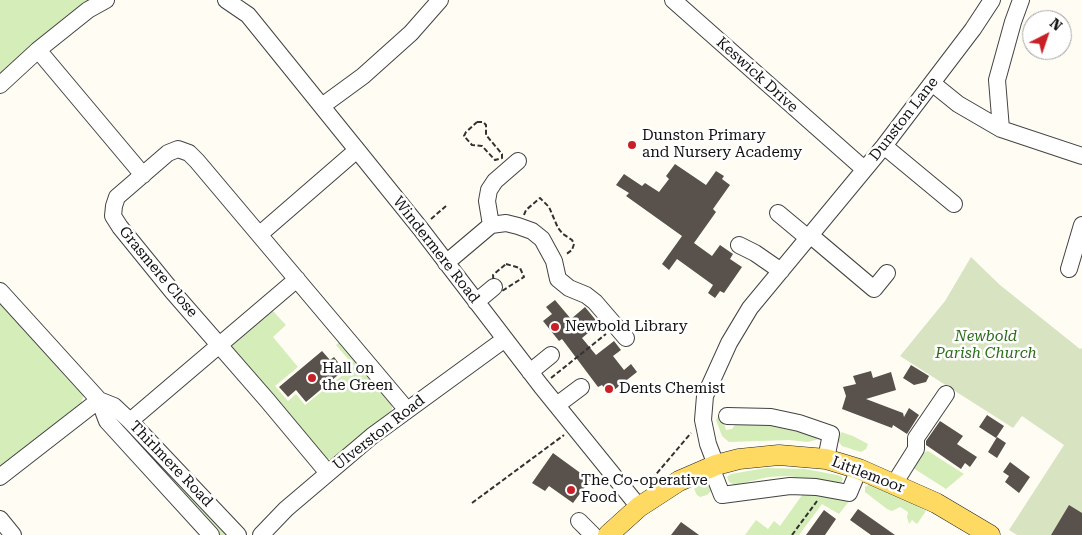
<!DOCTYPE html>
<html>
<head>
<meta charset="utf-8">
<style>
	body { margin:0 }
	#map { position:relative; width:1082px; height:535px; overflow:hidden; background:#fffdf3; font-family:"Roboto Serif",serif }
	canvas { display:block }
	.north { position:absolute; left:1022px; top:10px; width:50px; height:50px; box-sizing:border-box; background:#fff; border:1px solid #9f9f9f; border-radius:50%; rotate:41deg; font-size:14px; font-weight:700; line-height:20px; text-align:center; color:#101010 }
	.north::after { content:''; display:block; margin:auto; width:18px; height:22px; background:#c91f26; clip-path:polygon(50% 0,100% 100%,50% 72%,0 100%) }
</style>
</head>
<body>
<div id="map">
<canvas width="1082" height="535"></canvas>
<div class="north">N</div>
</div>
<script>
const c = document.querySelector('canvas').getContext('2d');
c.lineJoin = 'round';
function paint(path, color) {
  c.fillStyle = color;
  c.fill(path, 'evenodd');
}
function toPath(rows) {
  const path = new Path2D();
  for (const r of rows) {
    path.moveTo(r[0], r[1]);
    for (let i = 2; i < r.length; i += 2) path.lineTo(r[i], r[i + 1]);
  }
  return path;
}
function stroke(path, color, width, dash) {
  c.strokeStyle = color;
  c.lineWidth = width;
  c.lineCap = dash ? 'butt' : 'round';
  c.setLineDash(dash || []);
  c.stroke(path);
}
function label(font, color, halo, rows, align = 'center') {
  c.font = font + ' "Roboto Serif",serif';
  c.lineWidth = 5;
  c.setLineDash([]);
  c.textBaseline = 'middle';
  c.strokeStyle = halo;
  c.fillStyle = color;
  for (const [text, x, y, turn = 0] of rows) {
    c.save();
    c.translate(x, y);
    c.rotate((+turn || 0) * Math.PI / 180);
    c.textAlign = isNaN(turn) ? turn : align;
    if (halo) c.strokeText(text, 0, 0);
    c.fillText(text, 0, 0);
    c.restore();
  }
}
paint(toPath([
	[0,0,88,0,81,7,0,75],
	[0,300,84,394,79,410,3,467,0,466],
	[272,310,286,325,273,337,298,367,275,386,288,401,296,394,305,405,354,366,336,345,339,342,392,404,392,409,390,413,331,459,324,459,231,347],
	[721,412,726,430,732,429,737,422,776,422,820,437,819,439,808,442,789,440,729,442,722,436,716,420],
	[115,413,231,535,218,535,108,419],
	[841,432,853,436,868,444,866,449,861,452,842,446,838,441],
	[928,451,964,474,946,489,910,466,920,454],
	[766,468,805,469,837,475,841,476,843,479,841,483,788,476,768,477,735,485,729,482,727,477,731,474],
	[705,483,709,483,711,488,711,491,707,495,700,497,697,495,694,489,697,486],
	[870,484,904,498,926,511,917,524,912,520,909,524,907,517,908,512,900,507,892,511,887,509,865,492,865,487],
	[805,491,850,500,839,514,822,504,799,535,745,535,756,520,768,529,774,521,780,526]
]), '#d4edb9');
paint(toPath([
	[971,257,1000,285,1080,349,1082,348,1082,535,1017,535,1009,530,1064,445,1022,416,1013,428,900,356,945,301]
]), '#d8e4c1');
paint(toPath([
	[675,164,706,185,716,171,724,176,722,179,730,185,713,209,716,212,694,243,712,256,720,245,733,254,730,259,742,267,724,293,720,291,715,298,708,293,713,285,677,259,669,270,662,264,682,236,626,196,629,193,616,185,624,174,642,186,645,183,659,192,669,179,666,176],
	[555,300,571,319,585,307,599,324,582,338,596,355,614,341,621,350,613,356,624,370,631,364,637,372,609,394,602,385,598,387,562,339,559,341,543,321,552,314,546,307],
	[322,351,330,360,334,357,344,370,306,402,296,390,288,397,279,387],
	[911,365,929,376,926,382,914,385,903,378],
	[871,371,873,378,891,372,896,390,866,399,903,413,904,417,909,408,919,415,907,434,893,425,892,428,842,409,846,396,843,387,856,384,853,376],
	[987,415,1004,426,996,438,979,427],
	[940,421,963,436,957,444,977,457,970,467,965,463,961,469,926,445,926,441],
	[997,437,1006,443,997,458,988,452],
	[553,453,590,480,573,503,549,486,545,491,532,483],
	[1010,462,1030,477,1019,493,1005,482,1009,476,1003,472],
	[1069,505,1082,513,1082,535,1051,535],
	[858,509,895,535,871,535,850,520],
	[824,510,836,519,825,535,806,535],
	[681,522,699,535,671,535]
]), '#59514b');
const minor = toPath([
	[226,0,248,15,265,36,420,228,541,386,639,507],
	[673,0,864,169],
	[38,50,143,175],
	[932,83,958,104,1001,129,1082,156],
	[0,85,38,50,88,10,106,0],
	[322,106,363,76,411,33,440,0],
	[1001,129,997,80,1013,22,1021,0],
	[884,146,954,204],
	[778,213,808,238],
	[491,225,487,201,489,190,495,181,518,161],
	[260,234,357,150],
	[810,235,874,289,887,273],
	[739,245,755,253,781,271],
	[446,263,491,225,506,223,518,226,532,231,542,239,554,261,558,279,569,288,586,295,595,302,626,338],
	[1069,269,1082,225],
	[0,291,99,400,114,406,130,421,238,535],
	[476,302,494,287],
	[530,372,551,355],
	[557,405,581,387],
	[727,416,771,417,799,423,831,434,826,459],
	[130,421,297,279],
	[716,465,708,444,703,420,705,396,729,343,750,308,884,146,973,29,992,0],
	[711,467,722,495,790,486,816,487,849,493,859,469],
	[328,473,267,400,172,291,120,227,113,216,114,206,117,197,168,153,178,149,189,153,197,161,407,410],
	[0,477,99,400,107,421,211,535],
	[894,484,916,449,916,438,946,394],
	[0,519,13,535],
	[579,521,593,535],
	[261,535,286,509,372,436,505,339]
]);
const major = toPath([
	[608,535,639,507,679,481,716,465,739,459,779,455,826,459,859,469,936,503,990,535]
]);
stroke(minor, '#434343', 18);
stroke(major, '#212121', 21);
stroke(toPath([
	[477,122,483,122,486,125,486,135,502,154,502,158,495,160,482,146,472,145,464,136,466,132,477,122],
	[524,215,526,210,540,198,549,207,558,228,563,234,572,240,574,244,572,250,565,255],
	[431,219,446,206],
	[506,264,520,268,524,277,502,291,498,288,494,287,493,275,506,264],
	[551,378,606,334],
	[652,479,691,433],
	[472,503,564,435],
	[792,535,817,501]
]), '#323232', 2, [5, 2.5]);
stroke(minor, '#fff', 16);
stroke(major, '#ffda63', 20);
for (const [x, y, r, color] of [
	[632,145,5,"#c91f26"],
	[555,327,5,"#c91f26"],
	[312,378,5,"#c91f26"],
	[609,389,5,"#c91f26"],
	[571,490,5,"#c91f26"]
]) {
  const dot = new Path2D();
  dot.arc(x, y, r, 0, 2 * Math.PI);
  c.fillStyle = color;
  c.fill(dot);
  stroke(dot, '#fff', 2);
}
label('15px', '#101010', '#fff', [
	["Keswick Drive",757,75,42],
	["Dunston Lane",904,119,-52],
	["Windermere Road",436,250,52],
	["Grasmere Close",158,272,50],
	["Ulverston Road",379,433,-38],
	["Thirlmere Road",171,464,46],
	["Littlemoor",868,475,21]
]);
label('15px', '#101010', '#fff', [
	["Dunston Primary",642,136],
	["and Nursery Academy",642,153],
	["Newbold Library",565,327],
	["Hall on",322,369],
	["the Green",322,386],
	["Dents Chemist",619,389],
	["The Co-operative",581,481],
	["Food",581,498]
], 'left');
label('italic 15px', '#2c6d1b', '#fff', [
	["Newbold",986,337],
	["Parish Church",986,354]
]);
</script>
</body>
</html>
